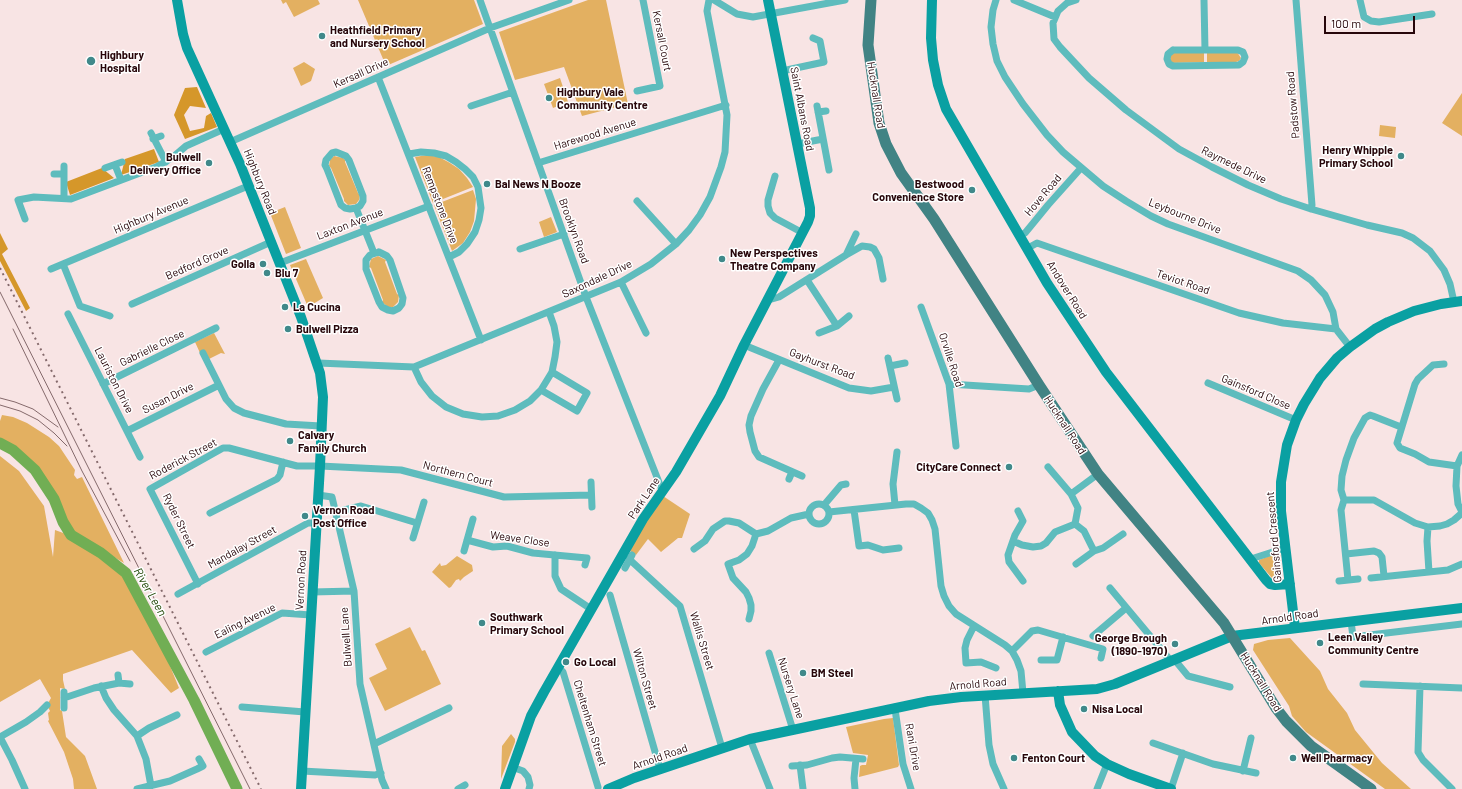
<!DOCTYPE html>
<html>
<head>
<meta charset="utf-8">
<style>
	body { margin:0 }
	#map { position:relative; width:1462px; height:789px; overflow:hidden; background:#f8e4e4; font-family:Barlow,sans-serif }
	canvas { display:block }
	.scale { position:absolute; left:1324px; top:16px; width:91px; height:18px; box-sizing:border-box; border:2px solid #27060a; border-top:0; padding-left:5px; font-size:12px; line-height:14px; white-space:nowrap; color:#27060a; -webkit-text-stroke:3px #fff; paint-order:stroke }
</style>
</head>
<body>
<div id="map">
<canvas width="1462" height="789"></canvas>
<div class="scale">100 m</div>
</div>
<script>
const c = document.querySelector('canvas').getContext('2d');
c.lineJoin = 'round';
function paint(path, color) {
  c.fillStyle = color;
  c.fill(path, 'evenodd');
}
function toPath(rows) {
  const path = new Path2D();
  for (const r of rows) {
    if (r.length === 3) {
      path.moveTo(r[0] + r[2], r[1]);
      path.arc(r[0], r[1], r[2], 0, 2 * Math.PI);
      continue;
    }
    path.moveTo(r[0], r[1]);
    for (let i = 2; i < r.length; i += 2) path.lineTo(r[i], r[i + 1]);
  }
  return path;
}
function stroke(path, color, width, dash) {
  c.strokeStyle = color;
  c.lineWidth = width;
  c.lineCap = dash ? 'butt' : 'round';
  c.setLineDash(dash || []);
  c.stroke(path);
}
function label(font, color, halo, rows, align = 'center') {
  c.font = font + ' Barlow,sans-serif';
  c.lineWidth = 3;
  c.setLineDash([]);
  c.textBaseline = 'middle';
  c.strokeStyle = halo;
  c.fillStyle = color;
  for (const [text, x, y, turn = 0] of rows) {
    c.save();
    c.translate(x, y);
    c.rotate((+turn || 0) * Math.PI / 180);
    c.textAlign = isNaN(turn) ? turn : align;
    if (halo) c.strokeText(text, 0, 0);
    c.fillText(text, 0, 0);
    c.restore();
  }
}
paint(toPath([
	[281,0,318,0,320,4,294,17,286,2,283,4],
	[358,0,474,0,483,24,386,66],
	[588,0,606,0,628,104,582,116,564,67,515,80,499,32],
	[1237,52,1241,58,1239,61,1233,63,1207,63,1207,53],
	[1174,53,1204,53,1204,62,1171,63,1170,58,1171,54],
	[304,62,315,69,311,81,301,86,293,68],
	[560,78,568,102,553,108,544,84],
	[1462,93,1462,136,1442,123],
	[1380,125,1396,127,1395,138,1379,136],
	[427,155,439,157,450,163,459,169,467,178,473,187,433,203,415,157],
	[334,156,343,158,345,160,345,162,358,193,360,195,359,200,356,204,348,205,344,201,344,199,331,168,329,166,330,160],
	[473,190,476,199,474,221,470,232,463,243,452,251,434,205],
	[285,207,301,248,286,254,270,213],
	[551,217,557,232,544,237,539,222],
	[378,256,386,260,385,262,397,294,399,295,398,302,393,307,388,307,382,302,383,300,371,268,369,267,371,259],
	[306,259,323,298,308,307,290,265],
	[214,333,225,354,221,353,209,359,200,353,195,342],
	[2,415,13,417,27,423,49,437,59,446,75,470,74,475,77,479,82,477,124,563,67,529,63,525,51,495,42,481,13,452,0,445,0,421],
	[0,456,19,471,44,506,53,557,55,530,66,534,127,572,157,634,179,688,171,693,132,650,63,674,63,680,65,689,60,688,60,710,62,711,66,737,85,756,97,789,74,789,73,779,64,752,48,721,49,720,48,713,50,711,47,705,51,698,40,679,0,702],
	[663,496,690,514,682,538,678,538,661,552,648,539,636,555,630,551,646,520],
	[1280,552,1282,574,1280,577,1276,579,1272,578,1259,563,1259,560],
	[457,556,472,565,473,571,464,577,460,581,459,579,456,580,451,587,449,588,432,572,440,563,441,566,446,565],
	[410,627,422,651,425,650,441,684,385,711,369,678,387,669,375,644],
	[1290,638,1320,671,1328,689,1347,713,1355,730,1382,763,1411,789,1385,789,1306,732,1292,716,1289,706,1253,650,1254,644,1268,640],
	[893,718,899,765,898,767,859,777,860,766,862,765,866,765,868,755,853,753,846,727,884,719],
	[511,734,515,739,515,742,501,779,502,746]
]), '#e3b061');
paint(toPath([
	[197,87,206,108,190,106,184,115,190,131,204,128,206,116,211,113,217,127,185,139,174,115,185,88],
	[154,149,159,162,121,175,125,159],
	[102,168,114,178,70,195,66,182],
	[0,233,8,249,2,254,30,308,26,311,0,261]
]), '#d5972a');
stroke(toPath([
	[0,443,13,450,35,470,54,499,63,522,71,535,101,553,126,573,194,700,237,789]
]), '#71ae54', 11);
stroke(toPath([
	[480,0,586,297,662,490],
	[714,0,737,14,753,17,845,0],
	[996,0,993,10,991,27,993,44,997,61,1005,77,1023,104,1047,135,1063,152,1103,186,1126,201,1151,216,1168,224,1298,271,1311,280,1325,295,1333,312,1336,329,1350,347],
	[1014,0,1055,17],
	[1076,0,1067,3,1058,11,1053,23,1054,39,1060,47,1089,78,1126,110,1179,149,1212,167,1248,185,1281,199,1311,209,1367,225,1402,233,1413,238,1430,251,1444,270,1450,284,1454,302],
	[1204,0,1205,50],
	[1296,0,1312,205,1311,209],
	[1360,0,1364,17,1371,21,1379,22,1432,14],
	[1173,50,1238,50,1243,52,1245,57,1243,62,1239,65,1173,66,1169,64,1167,59,1168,54,1173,50],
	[782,71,824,62,820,41,813,38],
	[378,77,481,340],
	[637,91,660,86,643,0],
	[471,106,513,92],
	[817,106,829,170],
	[818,112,826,111],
	[151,133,166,162],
	[153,139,161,136],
	[230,142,490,28,569,0],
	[797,144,823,139],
	[336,152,346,156,349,160,363,196,363,201,360,206,356,208,350,209,345,208,341,205,327,169,325,165,326,160,332,153,336,152],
	[409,154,421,152,434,153,446,156,456,162,465,169,473,177,478,187,481,208,479,220,475,232,467,244,459,252,449,257],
	[538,163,726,105],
	[115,165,121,180],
	[105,168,122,162],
	[54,174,64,174],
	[775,176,768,200,768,206,770,213,775,218,803,233],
	[64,198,64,166],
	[637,201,676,244],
	[356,208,374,253],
	[25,219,18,200,34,197,71,199,156,167,172,158,186,146,224,129],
	[1020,235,1025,233,1030,227,1048,205,1081,168],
	[1028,248,1037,243,1239,313,1283,323,1336,329],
	[520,249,564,234],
	[379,252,387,256,390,260,403,298,402,304,399,308,393,311,388,310,382,307,379,302,366,269,366,260,370,255,379,252],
	[846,255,862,246,870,247,874,249,879,258,883,279],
	[280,263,429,206],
	[63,264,80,306,110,316],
	[51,269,248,186],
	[807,280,837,326],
	[621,282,646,333],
	[769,297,772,299,779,297,846,255,856,234],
	[132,304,271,242],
	[921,307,949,384,956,446],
	[68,314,140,457],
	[819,333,837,326,849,316],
	[744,345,849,388,871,391,894,387],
	[203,353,226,399,234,408,244,413,286,424,321,426],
	[888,358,897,399],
	[779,360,763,389,751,416,749,425,750,432,755,451,759,457,802,476],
	[318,363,414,367,621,282,651,264,676,244,689,230,700,215,710,197,721,167,725,152,727,115,707,11,709,0],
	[1444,364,1433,365,1418,379,1415,384,1397,443,1400,448,1415,454,1429,462,1457,466],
	[890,366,905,363],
	[414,367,421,382,432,396,446,407,463,414,482,417,498,416,515,410,530,401,541,390,552,372,555,357,557,342,554,326,549,312],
	[1208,383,1296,420],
	[103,384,216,328],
	[949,384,1029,389,1039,385],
	[541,390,577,411,587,393,552,372],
	[1401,427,1373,416,1370,415,1365,418,1354,438,1346,460,1342,476,1341,490,1344,500,1374,500,1415,523,1428,527,1440,526,1447,524,1454,520,1462,513],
	[127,431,219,385],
	[1462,455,1457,466,1456,486,1458,504,1462,512],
	[1048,467,1071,494,1078,508,1075,524],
	[789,479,792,472],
	[591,482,592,507],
	[1071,494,1098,474],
	[318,495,332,497,354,591,360,684,382,780,386,789],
	[1344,500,1341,510,1348,580],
	[819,514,10],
	[824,505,841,485,846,484],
	[895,505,893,484,897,452],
	[854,510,859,546,868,545,883,550,899,548],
	[1018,511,1023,521,1015,535,1008,555,1009,562,1023,581],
	[336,512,361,506,417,523],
	[829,512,906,504,914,504,921,508,928,513,932,520,935,529,941,586,944,596,949,606,956,614,1005,645,1012,651,1017,660,1021,671,1023,693],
	[210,513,277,479,280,475,283,462],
	[1428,527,1427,541,1429,572],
	[413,538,424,502],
	[467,540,493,547,507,546,533,553,587,558,585,565],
	[1013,541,1022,545,1033,547,1041,546,1046,543,1055,532,1075,524,1084,531,1094,551],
	[694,549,705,541,713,529,725,521,729,521,739,523,756,534,768,531,791,518,809,514],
	[464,551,473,519],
	[1346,554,1374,551,1379,553,1382,557,1384,576],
	[555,555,555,576,561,589,591,609],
	[629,559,680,606,722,748],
	[1250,561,1254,558,1285,548],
	[1076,564,1094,551,1103,548,1123,534],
	[625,568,632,555],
	[1371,578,1448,570,1462,564],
	[1339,581,1358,579],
	[198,584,150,489,223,448,229,448,297,466,320,466,401,470,504,497,591,495],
	[1110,588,1171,661],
	[312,592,354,591],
	[178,594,308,523,316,523],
	[610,595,660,769],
	[749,619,751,611,751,605,749,598,746,592,733,578,728,564,739,560,747,554,752,546,756,534],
	[1351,621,1353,637,1462,624],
	[974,626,967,640,965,648,966,663,981,662,996,668],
	[1093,636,1126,608],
	[1012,651,1032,631,1038,630,1103,649,1101,658],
	[206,652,282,613,311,615],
	[769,653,793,730],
	[1174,659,1188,676,1230,687],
	[1041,660,1057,660,1063,637],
	[558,667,563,672,598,787],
	[118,675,119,683,130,684],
	[1363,684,1462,688],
	[101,686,106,698,114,710,137,736,146,759,151,786],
	[1420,686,1418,752,1423,760,1452,789],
	[985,695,989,745,993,764,1004,789],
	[64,698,94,688,119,683],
	[242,707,305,712],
	[64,708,64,692],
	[895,709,903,764,911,789],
	[137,736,149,728,177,715],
	[0,737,12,760,25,789],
	[0,737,26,722,40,712,47,705],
	[750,739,770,789],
	[1153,743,1213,764,1256,773],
	[374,744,449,708],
	[800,765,803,789],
	[792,766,807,765,832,758,840,757,863,759],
	[512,767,523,771,528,777,530,785,529,789],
	[302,771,375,775,381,773],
	[1243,771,1251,738],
	[137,789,170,781,197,769,203,766,199,759],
	[458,789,465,785],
	[855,789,854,778,856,759],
	[1097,789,1107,764],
	[1171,789,1183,753]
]), '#5ebcbd', 7);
stroke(toPath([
	[177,0,183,34,187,48,240,164,301,317,320,373,323,397,320,466,301,789],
	[932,0,931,38,933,60,938,85,946,109,1047,283,1106,372,1266,580,1270,584,1275,585,1290,584],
	[1295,628,1281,511,1281,482,1287,445,1296,420,1304,404,1320,378,1337,358,1350,347,1375,329,1388,322,1414,311,1441,304,1462,301],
	[1058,691,1060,705,1072,732,1095,756,1107,764,1129,774,1171,789],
	[505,789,531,716,544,692,643,519,676,472,720,396,744,345,808,222,810,216,810,208,768,0],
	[608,789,634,778,750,739,929,701,961,697,1097,689,1115,684,1232,636,1462,608]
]), '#0aa0a2', 10);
stroke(toPath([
	[871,0,868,45,879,123,886,144,901,173,934,219,1039,385,1098,474,1224,623,1276,708,1286,721,1311,746,1371,789]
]), '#418384', 11);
stroke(toPath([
	[0,292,250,789],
	[13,329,82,471,130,561],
	[0,398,15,402,33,409,58,427],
	[0,405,20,411,38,420,54,433,67,446]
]), '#84696b', 1);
stroke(toPath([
	[0,268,261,789]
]), '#84696b', 2, [2, 4]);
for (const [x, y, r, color] of [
	[322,36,4,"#40898a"],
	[91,61,5,"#40898a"],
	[549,98,4,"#40898a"],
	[1401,156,4,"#40898a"],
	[209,163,4,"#40898a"],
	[487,184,4,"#40898a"],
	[972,190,4,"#40898a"],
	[722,259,4,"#40898a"],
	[263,264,4,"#40898a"],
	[267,273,4,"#40898a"],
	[285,307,4,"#40898a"],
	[288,329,4,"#40898a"],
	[290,441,4,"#40898a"],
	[1009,467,4,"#40898a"],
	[305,516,4,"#40898a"],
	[482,623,4,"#40898a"],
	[1320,643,4,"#40898a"],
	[1175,644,4,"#40898a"],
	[566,662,4,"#40898a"],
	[803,673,4,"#40898a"],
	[1084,709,4,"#40898a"],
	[1014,758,4,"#40898a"],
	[1293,758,4,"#40898a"]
]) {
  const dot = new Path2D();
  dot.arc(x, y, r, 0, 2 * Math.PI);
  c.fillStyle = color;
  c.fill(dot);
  stroke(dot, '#fff', 1.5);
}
label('bold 11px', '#27060a', '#fff', [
	["Heathfield Primary",330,30],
	["and Nursery School",330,43],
	["Highbury",100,55],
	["Hospital",100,68],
	["Highbury Vale",557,92],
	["Community Centre",557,105],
	["Henry Whipple",1393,150,"right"],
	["Primary School",1393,163,"right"],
	["Bulwell",201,157,"right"],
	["Delivery Office",201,170,"right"],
	["Bal News N Booze",495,184],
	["Bestwood",964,184,"right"],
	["Convenience Store",964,197,"right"],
	["New Perspectives",730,253],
	["Theatre Company",730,266],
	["Golla",255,264,"right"],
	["Blu 7",275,273],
	["La Cucina",293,307],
	["Bulwell Pizza",296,329],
	["Calvary",298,435],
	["Family Church",298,448],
	["CityCare Connect",1001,467,"right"],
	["Vernon Road",313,510],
	["Post Office",313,523],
	["Southwark",490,617],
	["Primary School",490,630],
	["Leen Valley",1328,637],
	["Community Centre",1328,650],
	["George Brough",1167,638,"right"],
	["(1890-1970)",1167,651,"right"],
	["Go Local",574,662],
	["BM Steel",811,673],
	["Nisa Local",1092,709],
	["Fenton Court",1022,758],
	["Well Pharmacy",1301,758]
], 'left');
label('11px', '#27060a', '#fff', [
	["Kersall Court",662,41,79],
	["Kersall Drive",361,73,-24],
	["Hucknall Road",876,95,81],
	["Padstow Road",1293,105,-95],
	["Saint Albans Road",802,109,79],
	["Harewood Avenue",595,134,-17],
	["Raymede Drive",1234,165,26],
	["Highbury Road",260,182,68],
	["Hove Road",1043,195,-50],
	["Rempstone Drive",440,205,69],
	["Highbury Avenue",151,215,-23],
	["Leybourne Drive",1185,216,22],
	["Laxton Avenue",350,224,-21],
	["Brooklyn Road",574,231,70],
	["Bedford Grove",197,263,-24],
	["Saxondale Drive",597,279,-25],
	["Teviot Road",1183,282,19],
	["Andover Road",1067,290,58],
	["Gabrielle Close",152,348,-26],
	["Orville Road",951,360,72],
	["Gayhurst Road",822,364,21],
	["Lauriston Drive",114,380,63],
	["Gainsford Close",1256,392,23],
	["Susan Drive",168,398,-27],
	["Hucknall Road",1065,425,57],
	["Roderick Street",183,459,-28],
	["Northern Court",458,474,15],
	["Park Lane",644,498,-56],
	["Ryder Street",179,521,64],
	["Gainsford Crescent",1274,537,-95],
	["Weave Close",520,539,8],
	["Mandalay Street",242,547,-29],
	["Vernon Road",301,580,-87],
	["Arnold Road",1290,617,-8],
	["Ealing Avenue",245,621,-26],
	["Bulwell Lane",346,637,-94],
	["Wallis Street",702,641,73],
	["Wilton Street",645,679,74],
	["Hucknall Road",1261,682,58],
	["Arnold Road",978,684,-5],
	["Nursery Lane",791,688,72],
	["Cheltenham Street",590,723,73],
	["Rani Drive",913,747,80],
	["Arnold Road",660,757,-19]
]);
label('italic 12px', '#204807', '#fff', [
	["River Leen",150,592,60]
]);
</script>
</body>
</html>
